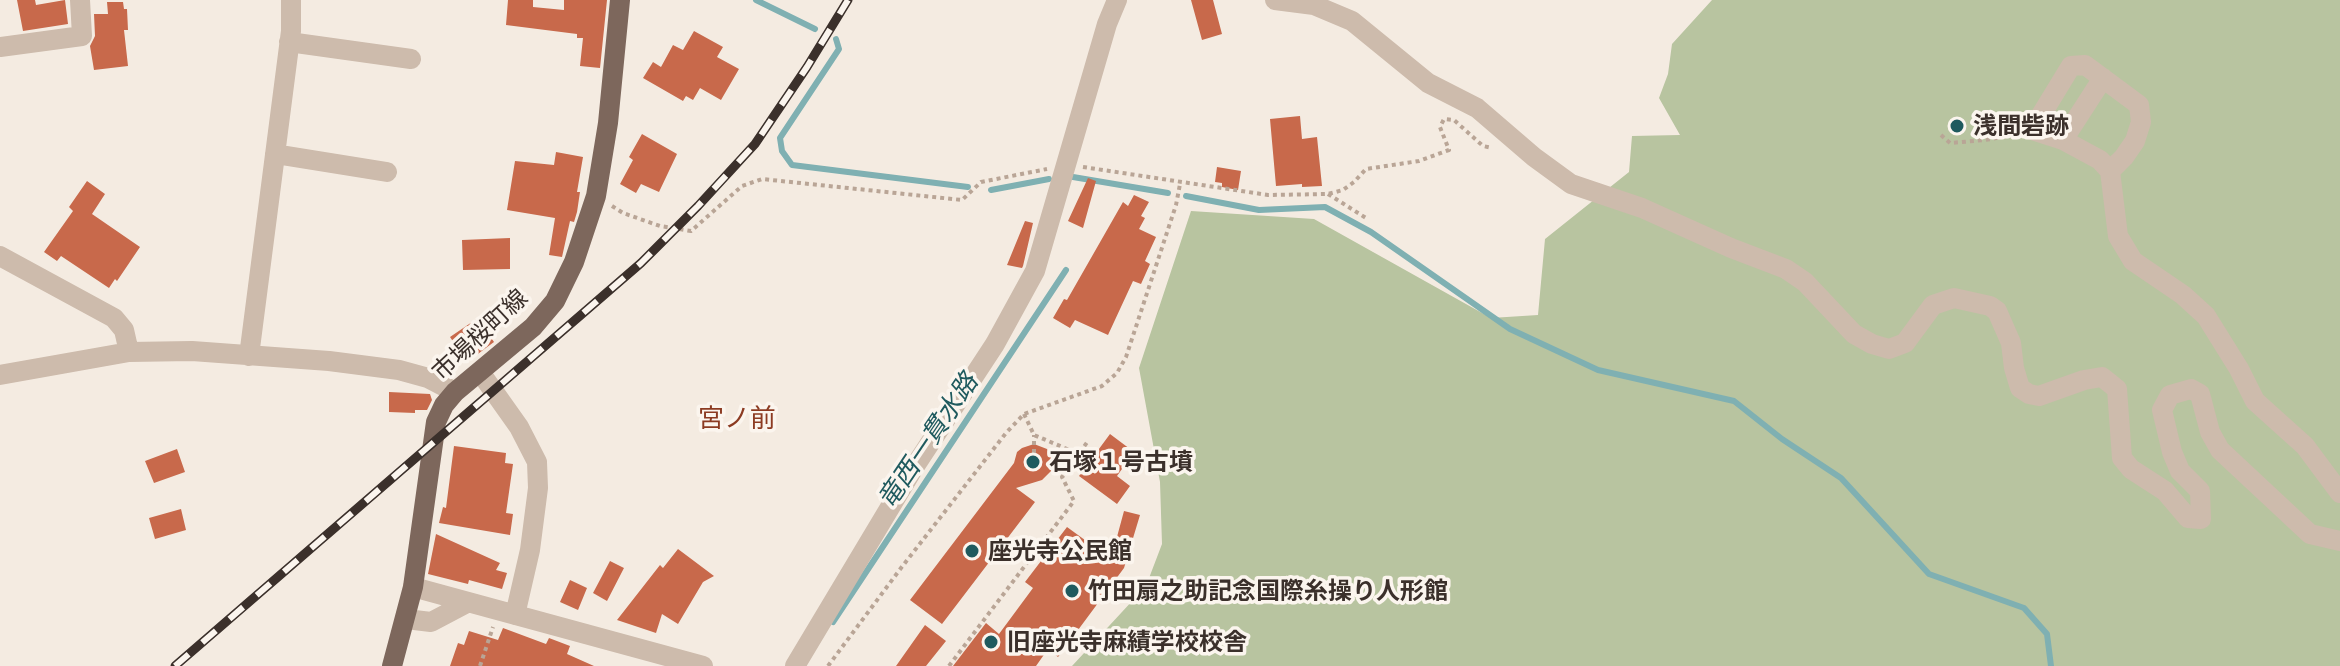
<!DOCTYPE html>
<html>
<head>
<meta charset="utf-8">
<style>
	body { margin:0 }
	canvas { display:block; background:#f4ebe1 }
</style>
</head>
<body>
<canvas width="2340" height="666"></canvas>
<script>
const c = document.querySelector('canvas').getContext('2d');
c.lineJoin = 'round';
function paint(path, color) {
  c.fillStyle = color;
  c.fill(path, 'evenodd');
}
function toPath(rows) {
  const path = new Path2D();
  for (const r of rows) {
    path.moveTo(r[0], r[1]);
    for (let i = 2; i < r.length; i += 2) path.lineTo(r[i], r[i + 1]);
  }
  return path;
}
function stroke(path, color, width, dash) {
  c.strokeStyle = color;
  c.lineWidth = width;
  c.lineCap = dash ? 'butt' : 'round';
  c.setLineDash(dash || []);
  c.stroke(path);
}
function label(font, color, halo, rows, align = 'center') {
  c.font = font + ' Lato,"Noto Sans JP",sans-serif';
  c.lineWidth = 7;
  c.setLineDash([]);
  c.textBaseline = 'middle';
  c.strokeStyle = halo;
  c.fillStyle = color;
  for (const [text, x, y, turn = 0] of rows) {
    c.save();
    c.translate(x, y);
    c.rotate((+turn || 0) * Math.PI / 180);
    c.textAlign = isNaN(turn) ? turn : align;
    if (halo) c.strokeText(text, 0, 0);
    c.fillText(text, 0, 0);
    c.restore();
  }
}
paint(toPath([
	[1712,0,2340,0,2340,666,1072,666,1146,586,1162,544,1160,482,1139,368,1191,211,1314,219,1491,318,1538,315,1545,239,1629,172,1632,136,1680,135,1659,98,1668,74,1672,44]
]), '#b8c4a0');
stroke(toPath([
	[756,0,815,29],
	[836,39,839,49,780,138,782,151,792,165,968,187],
	[1073,177,1168,193],
	[991,190,1049,179],
	[1186,196,1259,210,1325,207,1371,232,1510,329,1598,370,1734,401,1782,439,1841,478,1929,574,2024,608,2047,634,2051,666],
	[833,622,1066,270]
]), '#7fb0b2', 6);
paint(toPath([
	[17,0,35,0,36,5,65,0,68,24,23,31],
	[508,0,533,0,533,7,564,10,564,0,607,0,600,68,580,66,583,38,577,38,577,34,506,25],
	[1191,0,1213,0,1222,34,1202,40],
	[107,2,123,2,124,9,127,9,128,30,124,30,128,66,94,70,90,46,95,36,94,14,108,14],
	[694,31,723,47,717,57,739,69,721,100,700,88,693,100,686,96,683,101,643,78,653,62,661,67,673,45,683,50],
	[1300,116,1302,139,1317,137,1322,186,1302,187,1302,184,1276,186,1270,119],
	[642,134,677,154,659,192,641,184,636,193,620,184,633,160,629,157],
	[556,152,583,157,577,192,580,192,577,212,574,222,570,221,562,257,549,255,555,218,507,210,515,161,554,165],
	[1217,167,1241,171,1238,190,1222,187,1222,183,1215,182],
	[1088,178,1096,181,1083,228,1068,221],
	[87,181,105,194,92,214,140,247,117,281,115,279,109,288,61,256,57,261,44,252,73,211,69,207],
	[1134,195,1149,202,1141,216,1145,218,1139,229,1156,237,1145,261,1150,264,1141,284,1133,281,1108,335,1075,320,1070,328,1053,318,1064,299,1067,300,1123,202,1128,206],
	[1025,221,1033,223,1023,266,1022,268,1007,265],
	[510,238,510,269,463,270,462,240],
	[478,318,494,342,467,362,450,337],
	[389,392,430,394,432,400,427,410,415,410,415,413,389,412],
	[1110,434,1134,452,1117,476,1130,486,1117,504,1079,476],
	[1034,444,1047,449,1051,454,1053,469,1042,480,1016,488,1035,502,942,624,910,600,1014,463,1017,452,1022,448],
	[454,446,506,453,505,463,513,464,506,513,513,514,510,535,439,523,443,507,446,508],
	[177,449,185,472,154,483,145,461],
	[181,509,186,530,155,539,149,518],
	[1124,511,1140,515,1124,568,1058,657,1048,649,1036,666,953,666,986,623,999,634,1033,588,1025,582,1067,527,1111,559],
	[436,534,500,563,496,570,507,573,502,589,469,580,468,584,428,574],
	[678,549,714,576,703,582,678,624,662,614,656,633,617,620,660,565,663,568],
	[610,561,624,568,607,601,593,593],
	[570,580,587,588,578,610,560,602],
	[925,625,946,641,926,666,896,666],
	[503,628,546,644,549,638,570,646,567,654,594,666,450,666,458,643,464,645,469,631,498,640]
]), '#c8694b');
stroke(toPath([
	[1941,135,1950,143,1985,140,2014,135],
	[1083,167,1268,195,1328,194,1343,190,1354,182,1366,169,1419,161,1449,150,1440,127,1444,119,1454,120,1483,146,1492,148],
	[1328,194,1366,218],
	[612,206,623,213,660,226,691,231,742,186,762,179,962,200,981,182,1047,169],
	[1024,414,1034,435,1079,454],
	[1034,453,1034,435],
	[480,666,493,627],
	[828,666,901,568,1006,433,1024,414,1102,386,1117,373,1126,357,1176,205,1180,184],
	[949,666,1074,501,1062,477,1088,441]
]), '#b9a596', 4, [4, 4]);
stroke(toPath([
	[1275,0,1314,5,1352,21,1428,83,1477,108,1534,157,1571,184,1642,208,1731,248,1786,269,1805,282,1854,334,1872,344,1889,349,1905,343,1933,305,1954,298,1990,306,1997,311,2011,343,2014,368,2020,388,2029,394,2039,396,2084,380,2102,377,2117,389,2122,458,2131,469,2165,491,2188,518,2201,519,2200,491,2180,471,2172,452,2162,410,2170,395,2191,389,2200,394,2210,432,2220,450,2310,534,2340,541],
	[289,42,411,59],
	[0,47,82,36,80,0],
	[2063,140,2103,78],
	[275,154,387,172],
	[2110,171,2124,157,2135,141,2141,122,2139,105,2085,65,2071,66,2032,130,2063,140,2100,160,2110,171,2118,236,2133,261,2183,295,2206,316,2239,369,2255,401,2305,446,2340,493],
	[0,256,114,318,124,330,129,352],
	[249,356,291,31,291,0],
	[480,372,519,427,537,462,538,488,530,550,515,615],
	[0,375,129,352,192,351,329,361,399,370,428,378,455,392],
	[413,587,703,666],
	[406,619,431,622,467,603],
	[795,666,913,469,995,344,1035,271,1107,24,1117,0]
]), '#cdbbac', 20);
stroke(toPath([
	[392,666,413,587,436,422,444,405,455,392,533,327,555,301,574,262,596,196,608,123,620,0]
]), '#7d675c', 20);
const rail = toPath([
	[175,666,641,263,698,206,755,144,807,67,848,0]
]);
stroke(rail, '#3b302b', 9);
stroke(rail, '#fbf5ee', 6, [18]);
for (const [x, y, r, color] of [
	[1957,126,8,"#1f5a5e"],
	[1033,462,8,"#1f5a5e"],
	[972,551,8,"#1f5a5e"],
	[1072,591,8,"#1f5a5e"],
	[991,642,8,"#1f5a5e"]
]) {
  const dot = new Path2D();
  dot.arc(x, y, r, 0, 2 * Math.PI);
  c.fillStyle = color;
  c.fill(dot);
  stroke(dot, '#fbf5ee', 3);
}
label('bold 24px', '#3b302b', '#fbf5ee', [
	["浅間砦跡",1973,126],
	["石塚１号古墳",1049,462],
	["座光寺公民館",988,551],
	["竹田扇之助記念国際糸操り人形館",1088,591],
	["旧座光寺麻績学校校舎",1007,642]
], 'left');
label('24px', '#3b302b', '#fbf5ee', [
	["市場桜町線",480,335,-43]
]);
label('26px', '#8c3b22', '#fbf5ee', [
	["宮ノ前",737,419]
]);
label('italic 26px', '#1f5a5e', '#fbf5ee', [
	["竜西一貫水路",928,441,-56]
]);
</script>
</body>
</html>
